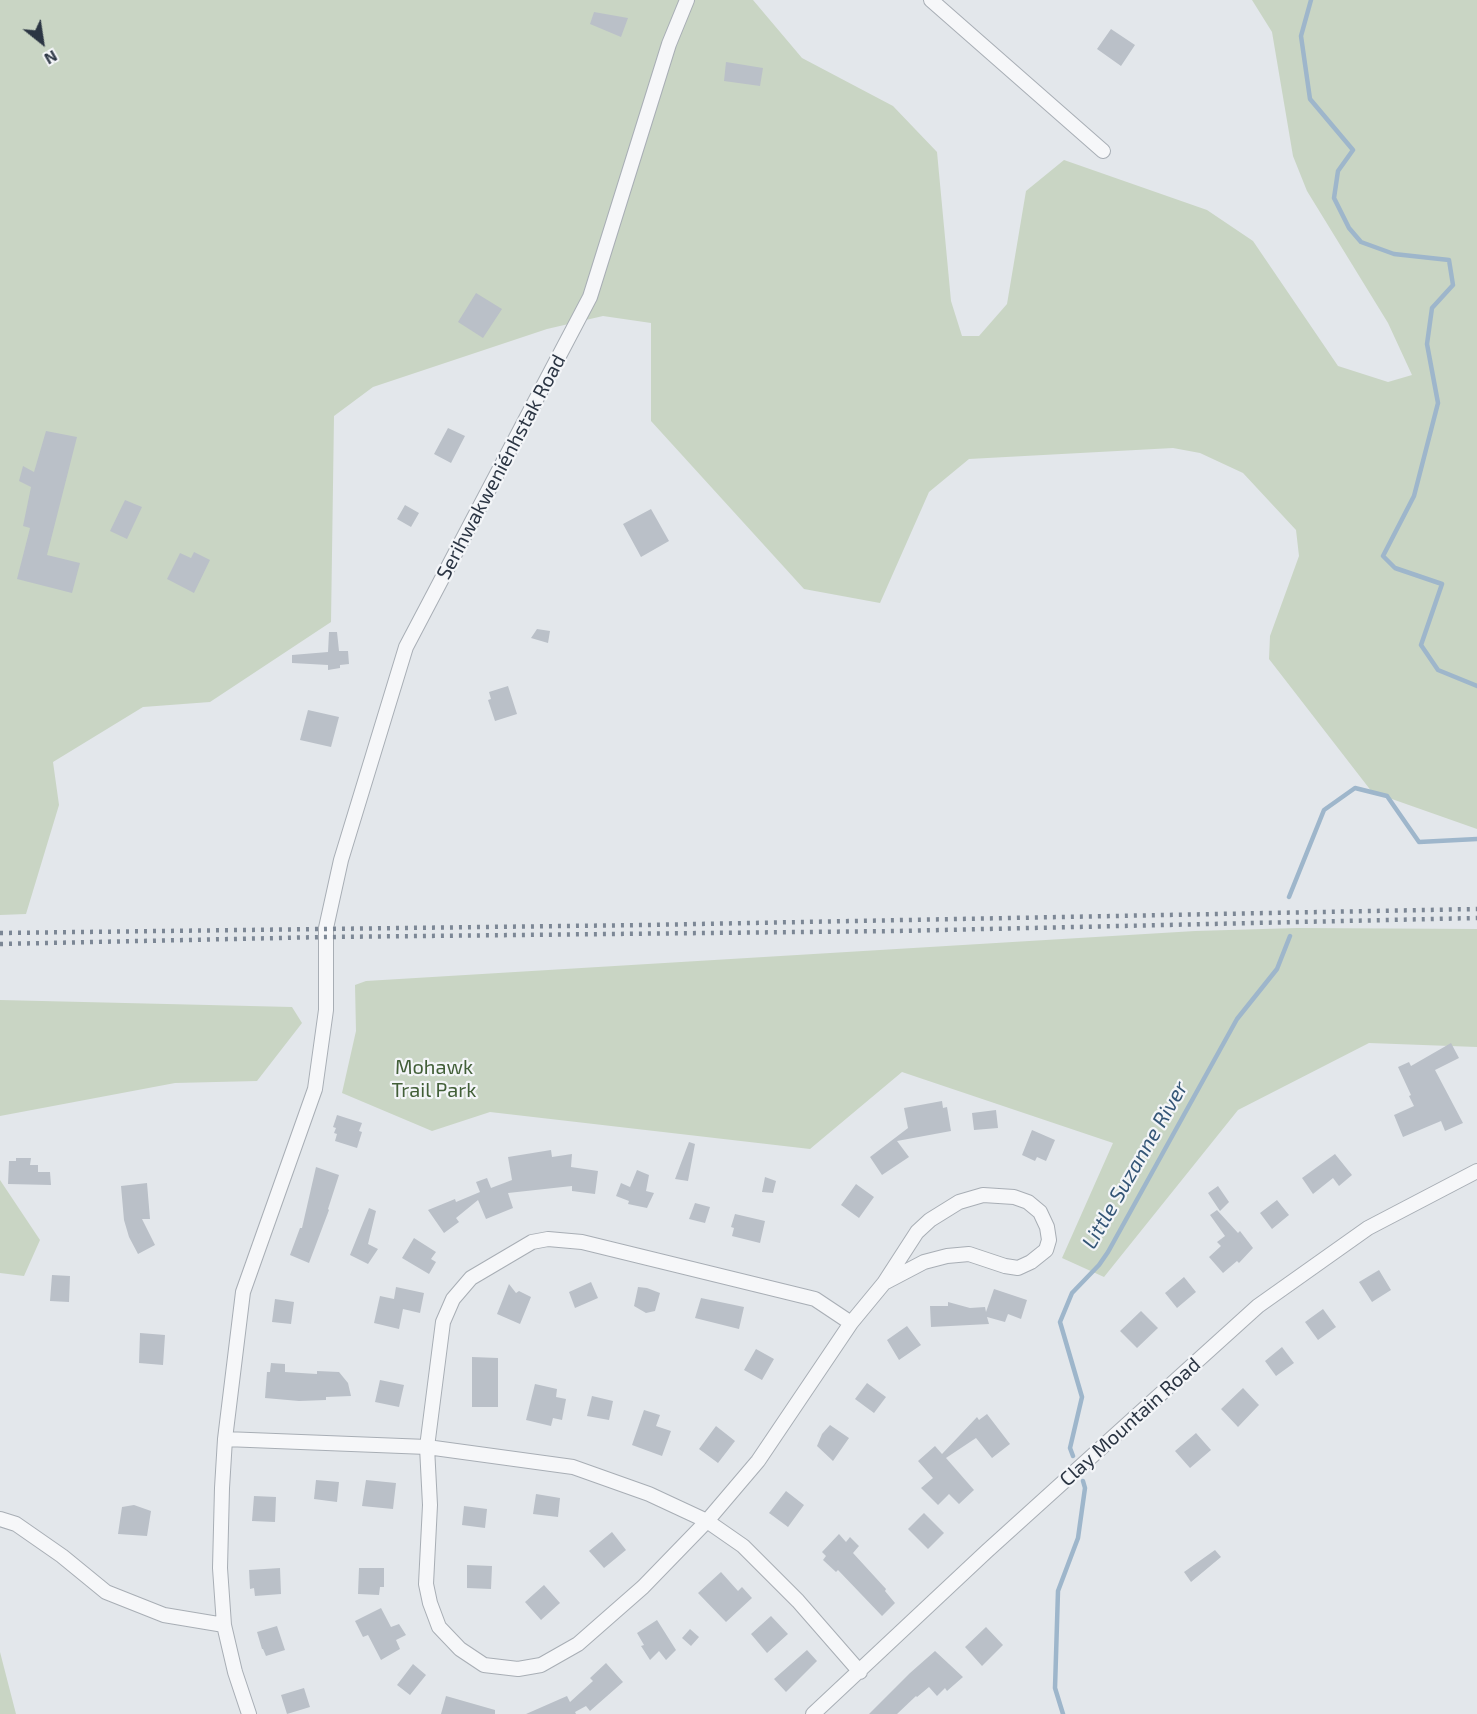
<!DOCTYPE html>
<html>
<head>
<meta charset="utf-8">
<style>
	body { margin:0 }
	#map { position:relative; width:1477px; height:1714px; overflow:hidden; background:#e3e7eb; font-family:"Exo 2",sans-serif }
	canvas { display:block }
	.north { position:absolute; left:12px; top:12px; width:60px; height:60px; -webkit-text-stroke:4px #f3f5f8; paint-order:stroke; rotate:150deg; font-size:16px; font-weight:700; line-height:24px; text-align:center; color:#2b3543 }
	.north::after { content:''; display:block; margin:auto; width:21px; height:27px; background:#2b3543; clip-path:polygon(50% 0,100% 100%,50% 72%,0 100%) }
</style>
</head>
<body>
<div id="map">
<canvas width="1477" height="1714"></canvas>
<div class="north">N</div>
</div>
<script>
const c = document.querySelector('canvas').getContext('2d');
c.lineJoin = 'round';
function paint(path, color) {
  c.fillStyle = color;
  c.fill(path, 'evenodd');
}
function toPath(rows) {
  const path = new Path2D();
  for (const r of rows) {
    path.moveTo(r[0], r[1]);
    for (let i = 2; i < r.length; i += 2) path.lineTo(r[i], r[i + 1]);
  }
  return path;
}
function stroke(path, color, width, dash) {
  c.strokeStyle = color;
  c.lineWidth = width;
  c.lineCap = dash ? 'butt' : 'round';
  c.setLineDash(dash || []);
  c.stroke(path);
}
function label(font, color, halo, rows, align = 'center') {
  c.font = font + ' "Exo 2",sans-serif';
  c.lineWidth = 4.5;
  c.setLineDash([]);
  c.textBaseline = 'middle';
  c.strokeStyle = halo;
  c.fillStyle = color;
  for (const [text, x, y, turn = 0] of rows) {
    c.save();
    c.translate(x, y);
    c.rotate((+turn || 0) * Math.PI / 180);
    c.textAlign = isNaN(turn) ? turn : align;
    if (halo) c.strokeText(text, 0, 0);
    c.fillText(text, 0, 0);
    c.restore();
  }
}
paint(toPath([
	[0,0,753,0,802,58,893,106,937,152,951,301,962,336,979,336,1007,304,1026,191,1064,160,1207,210,1253,241,1338,366,1388,382,1412,375,1388,323,1307,191,1293,156,1272,32,1252,0,1477,0,1477,829,1372,792,1269,659,1270,636,1299,556,1296,530,1243,473,1200,453,1173,448,969,459,929,492,880,603,804,589,651,421,651,323,603,316,547,329,373,387,334,416,331,622,210,702,143,707,53,762,59,805,26,914,0,915],
	[1297,928,1477,929,1477,1047,1369,1043,1238,1110,1104,1277,1062,1258,1113,1143,902,1072,810,1149,490,1112,432,1131,342,1093,356,1031,355,985,366,981,1195,931],
	[0,1000,292,1007,302,1023,257,1081,175,1083,0,1116],
	[0,1180,40,1240,24,1276,0,1273],
	[0,1652,16,1714,0,1714]
]), '#c9d5c4');
stroke(toPath([
	[1311,0,1301,36,1310,99,1353,150,1338,171,1334,198,1349,228,1361,242,1394,254,1449,260,1453,285,1432,308,1427,344,1438,403,1414,496,1383,556,1395,568,1442,584,1421,645,1438,670,1477,686],
	[1289,897,1324,810,1355,788,1387,796,1419,842,1477,839],
	[1073,1456,1070,1448,1082,1397,1060,1322,1072,1293,1099,1265,1108,1252,1237,1019,1277,969,1290,936],
	[1063,1714,1055,1688,1058,1591,1078,1538,1085,1488,1083,1481]
]), '#9eb6cb', 4.5);
paint(toPath([
	[594,12,628,18,621,37,590,24],
	[1111,29,1135,45,1121,66,1097,49],
	[726,62,763,68,760,86,724,81],
	[476,293,502,309,483,338,458,322],
	[448,428,465,436,451,463,434,454],
	[46,431,77,437,47,555,80,563,72,593,17,579,30,528,23,526,31,487,19,481,23,466,34,472],
	[125,500,142,507,127,539,110,531],
	[405,505,419,513,411,527,397,519],
	[651,509,669,541,641,557,623,524],
	[194,552,210,560,194,593,167,579,180,553,191,558],
	[537,629,550,631,548,643,531,638],
	[329,632,337,632,339,651,348,651,349,664,340,665,340,668,328,670,328,665,292,663,292,655,328,652],
	[508,686,517,714,495,721,488,700,491,699,489,692],
	[308,710,339,717,331,747,300,740],
	[1451,1043,1459,1058,1435,1070,1463,1123,1445,1131,1441,1121,1403,1137,1394,1115,1414,1106,1409,1096,1411,1095,1398,1067,1409,1062,1411,1066],
	[942,1101,943,1108,947,1107,951,1131,897,1141,909,1157,882,1175,870,1157,908,1128,904,1108],
	[996,1110,998,1128,974,1130,972,1113],
	[337,1115,362,1123,359,1131,362,1132,357,1148,335,1141,337,1134,334,1133,336,1128,333,1127],
	[1032,1130,1055,1140,1046,1161,1037,1157,1035,1161,1022,1155],
	[689,1142,695,1144,688,1181,675,1179],
	[551,1150,552,1157,572,1154,571,1167,598,1171,595,1194,572,1191,572,1186,508,1193,513,1208,486,1219,478,1200,456,1218,459,1222,444,1233,428,1210,455,1199,456,1202,480,1192,476,1182,487,1178,491,1188,512,1180,508,1157],
	[1335,1154,1352,1175,1339,1186,1333,1178,1313,1194,1302,1178],
	[16,1158,31,1158,30,1165,38,1165,38,1172,50,1172,51,1185,8,1184,9,1161,16,1161],
	[316,1167,339,1175,328,1209,329,1210,309,1263,290,1255,300,1228,302,1228],
	[637,1170,649,1175,646,1191,654,1193,647,1208,628,1204,629,1201,616,1196,621,1183,630,1187],
	[765,1177,776,1181,773,1193,762,1192],
	[147,1183,150,1219,142,1219,155,1245,138,1254,129,1237,124,1220,121,1186],
	[856,1184,874,1197,859,1218,841,1205],
	[1218,1186,1229,1202,1220,1211,1208,1193],
	[1277,1200,1289,1215,1272,1229,1260,1213],
	[695,1203,710,1207,705,1223,689,1219],
	[369,1208,376,1211,368,1244,378,1249,368,1264,350,1255],
	[1217,1210,1238,1233,1240,1231,1253,1248,1239,1263,1237,1261,1223,1273,1209,1257,1221,1246,1217,1242,1225,1236,1210,1215],
	[735,1214,765,1221,760,1243,732,1236,734,1228,731,1227],
	[414,1238,436,1252,431,1259,436,1262,429,1274,402,1258],
	[1379,1270,1391,1290,1372,1302,1359,1282],
	[52,1275,70,1276,69,1302,50,1301],
	[1184,1277,1196,1292,1177,1308,1165,1293],
	[591,1282,598,1298,575,1308,569,1292],
	[509,1284,516,1293,519,1291,531,1297,520,1324,497,1314],
	[396,1287,424,1293,420,1313,403,1309,399,1329,374,1323,380,1296,394,1299],
	[638,1287,647,1288,660,1293,655,1311,646,1313,634,1306],
	[994,1289,1027,1300,1021,1319,1008,1314,1005,1322,987,1317,989,1324,931,1327,930,1306,948,1306,948,1302,970,1308,985,1307,986,1312],
	[701,1298,744,1307,739,1329,695,1318],
	[275,1299,294,1302,291,1324,272,1322],
	[1323,1309,1336,1327,1318,1340,1305,1322],
	[1141,1311,1158,1328,1137,1348,1120,1331],
	[907,1326,921,1345,899,1360,887,1340],
	[140,1333,165,1335,163,1365,139,1363],
	[1282,1347,1294,1363,1276,1376,1265,1361],
	[756,1349,774,1359,762,1380,744,1370],
	[472,1357,498,1358,498,1407,472,1407],
	[271,1363,285,1364,285,1372,317,1374,317,1371,339,1372,348,1383,351,1396,326,1397,326,1400,299,1401,265,1398,267,1372,270,1372],
	[380,1380,404,1385,399,1407,375,1402],
	[867,1383,886,1397,874,1413,855,1399],
	[535,1384,557,1389,556,1397,566,1399,562,1420,553,1418,551,1426,526,1420],
	[1243,1388,1259,1405,1238,1427,1221,1409],
	[592,1396,613,1401,609,1420,587,1416],
	[644,1410,660,1415,656,1426,671,1431,662,1456,632,1445],
	[987,1414,1010,1444,992,1458,976,1438,946,1458,974,1490,959,1504,949,1494,938,1505,921,1488,933,1478,918,1461,935,1446,942,1454,977,1417,979,1420],
	[830,1425,849,1438,833,1461,817,1446,822,1434],
	[716,1426,735,1441,718,1463,699,1449],
	[1196,1433,1211,1450,1190,1468,1175,1451],
	[316,1480,339,1482,337,1502,314,1499],
	[366,1480,396,1483,393,1509,362,1506],
	[786,1491,804,1505,788,1527,769,1513],
	[536,1494,560,1498,558,1517,533,1514],
	[254,1496,276,1497,275,1522,252,1521],
	[134,1505,151,1511,147,1536,118,1534,122,1507],
	[464,1506,487,1509,485,1528,462,1525],
	[924,1513,944,1533,928,1549,908,1529],
	[612,1532,626,1550,604,1568,589,1551],
	[839,1534,846,1542,850,1537,859,1546,853,1553,886,1589,885,1591,895,1603,882,1616,838,1570,836,1572,823,1560,826,1556,822,1552],
	[1215,1550,1221,1557,1191,1582,1184,1572],
	[467,1565,492,1566,491,1589,467,1588],
	[280,1568,281,1594,255,1596,254,1588,250,1589,249,1570],
	[359,1568,384,1568,384,1587,380,1587,379,1595,358,1594],
	[721,1572,738,1591,742,1587,752,1598,726,1622,698,1593],
	[544,1585,560,1603,541,1620,525,1602],
	[381,1608,391,1627,399,1624,406,1635,396,1640,400,1649,381,1660,368,1635,363,1637,355,1621],
	[771,1616,788,1634,767,1653,751,1634],
	[657,1620,676,1650,666,1660,659,1651,650,1660,641,1646,644,1645,637,1633],
	[277,1626,285,1650,266,1656,263,1649,262,1649,257,1632],
	[986,1627,1003,1645,982,1666,965,1647],
	[690,1629,699,1637,691,1646,682,1638],
	[807,1650,817,1661,786,1692,774,1679],
	[935,1651,963,1677,947,1691,945,1688,937,1696,929,1687,917,1697,916,1696,897,1714,869,1714,910,1673],
	[606,1663,623,1682,590,1711,586,1706,575,1712,576,1714,526,1714,567,1696,570,1702,593,1681,590,1678],
	[413,1664,426,1675,410,1695,397,1685],
	[304,1688,310,1707,287,1714,281,1695],
	[446,1696,495,1710,495,1714,441,1714]
]), '#bac0c8');
const street = toPath([
	[931,0,1103,151],
	[851,1323,815,1299,582,1242,548,1239,532,1242,471,1278,453,1299,443,1322,427,1447,430,1505,426,1584,430,1603,439,1627,460,1649,484,1665,518,1669,541,1665,578,1644,643,1587,707,1521,758,1461,851,1323,884,1283,917,1232,930,1220,959,1202,983,1195,1014,1197,1028,1202,1040,1212,1047,1227,1049,1240,1046,1250,1031,1262,1018,1268,1005,1266,969,1254,947,1256,924,1262,884,1283],
	[225,1439,427,1447,573,1467,649,1494,707,1521,743,1546,798,1601,860,1672],
	[0,1519,16,1524,62,1556,106,1592,164,1615,224,1625],
	[249,1714,235,1672,224,1625,220,1568,222,1488,225,1439,243,1292,315,1089,326,1010,326,928,341,860,406,647,590,297,669,44,687,0],
	[813,1714,987,1551,1258,1306,1368,1228,1477,1171]
]);
stroke(street, '#a8aeb5', 16);
stroke(street, '#f6f7f9', 14);
stroke(toPath([
	[0,933,646,925,1477,909],
	[0,944,326,937,897,931,1477,918]
]), '#7c8795', 4.5, [3, 6]);
label('20px', '#2b3543', '#f3f5f8', [
	["Serihwakweniénhstak Road",501,467,-62],
	["Clay Mountain Road",1130,1422,-42]
]);
label('20px', '#425f38', '#f3f5f8', [
	["Mohawk",434,1067],
	["Trail Park",434,1090]
]);
label('italic 21px', '#345677', '#f3f5f8', [
	["Little Suzanne River",1135,1165,-60]
]);
</script>
</body>
</html>
